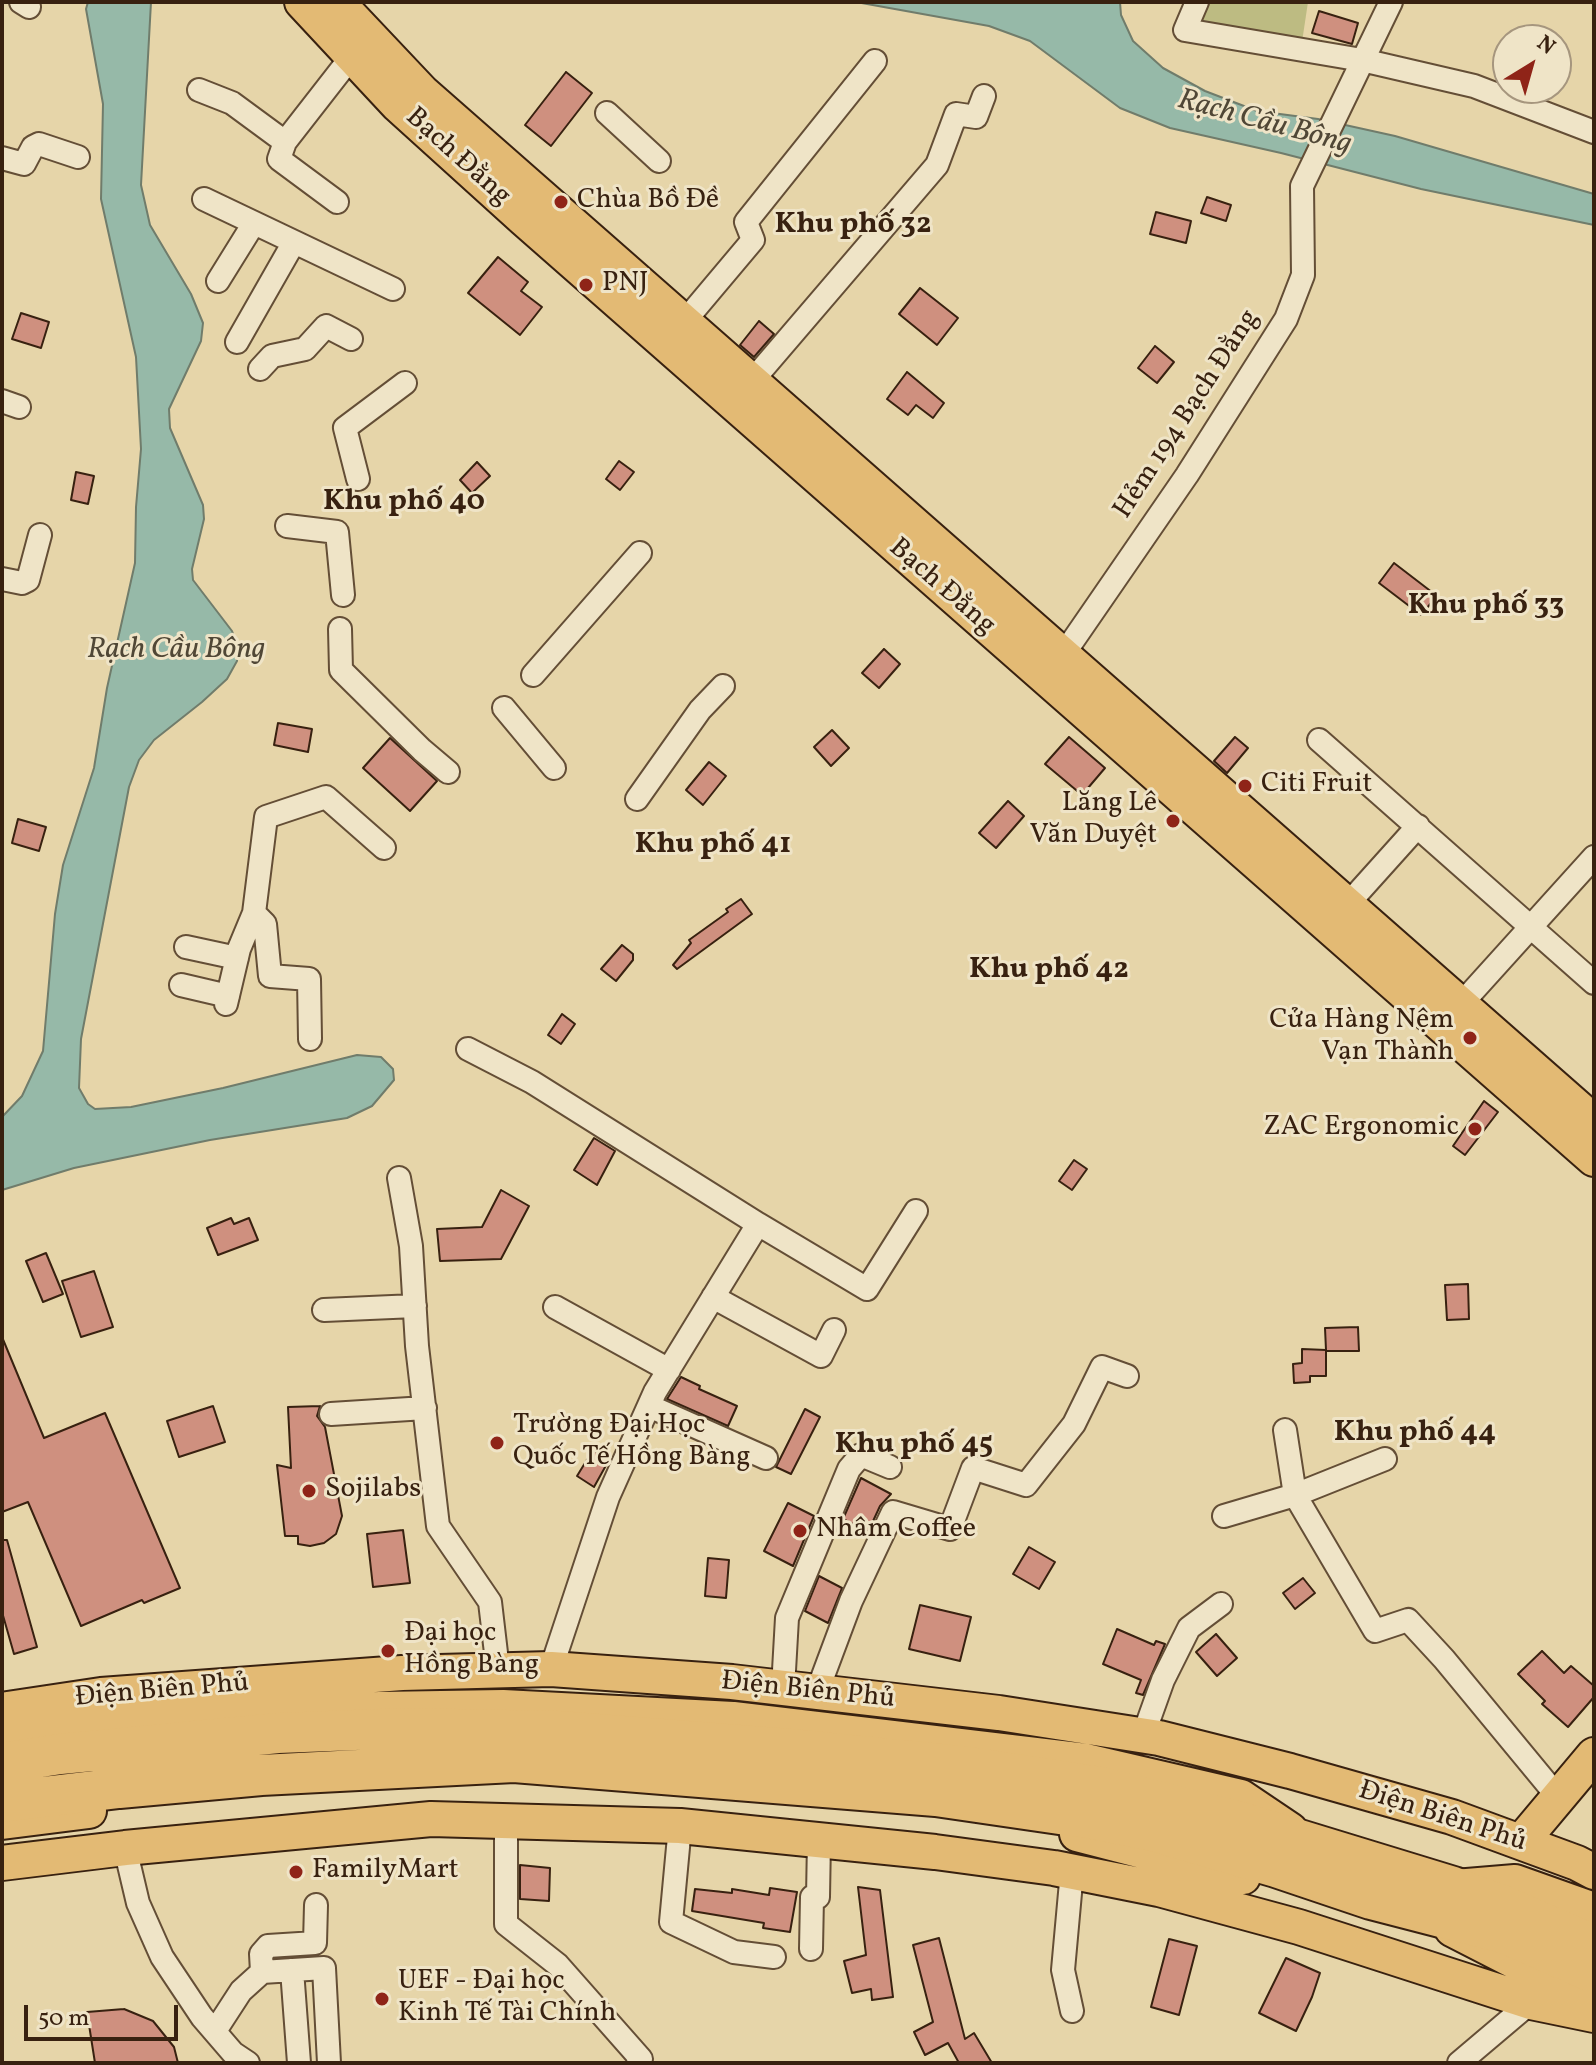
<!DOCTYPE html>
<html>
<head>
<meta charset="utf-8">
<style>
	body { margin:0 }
	#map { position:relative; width:1596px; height:2065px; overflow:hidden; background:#e6d5a9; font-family:Vollkorn,serif }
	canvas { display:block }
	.frame { position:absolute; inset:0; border:4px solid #382110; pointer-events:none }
	.north { position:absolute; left:1492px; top:24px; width:80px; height:80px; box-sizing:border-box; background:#efe4c7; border:2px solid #a6967e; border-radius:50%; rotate:37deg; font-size:22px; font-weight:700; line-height:32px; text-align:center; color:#382110 }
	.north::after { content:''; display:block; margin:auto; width:28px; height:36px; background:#8f2418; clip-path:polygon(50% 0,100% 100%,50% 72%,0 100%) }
	.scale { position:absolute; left:24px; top:2005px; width:154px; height:36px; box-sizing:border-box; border:4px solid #382110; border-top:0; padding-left:10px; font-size:24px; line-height:28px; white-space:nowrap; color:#382110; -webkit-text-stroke:6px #efe4c7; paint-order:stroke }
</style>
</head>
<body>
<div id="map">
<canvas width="1596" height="2065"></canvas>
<div class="frame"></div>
<div class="north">N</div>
<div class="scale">50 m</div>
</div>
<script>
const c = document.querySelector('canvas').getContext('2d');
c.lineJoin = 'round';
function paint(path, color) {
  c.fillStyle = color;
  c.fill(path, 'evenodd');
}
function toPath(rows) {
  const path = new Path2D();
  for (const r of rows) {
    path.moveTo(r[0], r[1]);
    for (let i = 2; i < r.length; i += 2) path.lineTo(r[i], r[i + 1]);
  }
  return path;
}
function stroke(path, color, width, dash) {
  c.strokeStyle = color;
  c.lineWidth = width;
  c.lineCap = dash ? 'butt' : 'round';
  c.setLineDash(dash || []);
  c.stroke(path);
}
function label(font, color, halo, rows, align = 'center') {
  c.font = font + ' Vollkorn,serif';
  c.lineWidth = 6;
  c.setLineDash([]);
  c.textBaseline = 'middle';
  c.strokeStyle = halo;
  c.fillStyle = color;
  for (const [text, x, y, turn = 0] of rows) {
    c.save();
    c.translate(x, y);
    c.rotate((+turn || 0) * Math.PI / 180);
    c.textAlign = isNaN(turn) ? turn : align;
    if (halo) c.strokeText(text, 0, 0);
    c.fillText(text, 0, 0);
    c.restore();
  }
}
paint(toPath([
	[1203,2,1308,2,1302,42,1194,22]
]), '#bdbb82');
const water = toPath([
	[88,2,151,2,141,185,150,225,191,294,203,323,201,341,169,409,170,428,203,505,204,519,192,569,193,580,232,631,238,648,237,661,227,679,202,702,154,740,139,760,129,787,81,1039,79,1088,88,1104,95,1109,131,1107,223,1088,357,1055,381,1057,393,1069,394,1080,372,1106,347,1118,210,1140,74,1168,2,1190,2,1117,22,1096,43,1051,55,914,63,865,94,768,107,688,135,563,136,507,141,449,136,357,101,199,103,104,86,9,88,2],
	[856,2,1120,2,1121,15,1133,41,1163,68,1205,91,1257,111,1318,119,1395,136,1594,194,1594,225,1421,189,1281,153,1170,128,1120,108,1030,41,989,26,856,2]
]);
paint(water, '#96b9a8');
stroke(water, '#707c6b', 2);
const building = toPath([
	[1319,11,1358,23,1352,44,1312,33,1319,11],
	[566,72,592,93,551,146,525,125,566,72],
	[1207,197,1231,205,1226,221,1201,213,1207,197],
	[1156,212,1191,221,1186,243,1150,234,1156,212],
	[498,257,528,282,521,291,542,307,520,335,468,293,498,257],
	[920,288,958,318,937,345,899,314,920,288],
	[21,313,49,322,41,348,12,339,21,313],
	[759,321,774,334,754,357,740,345,759,321],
	[1155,346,1174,362,1157,383,1138,368,1155,346],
	[907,372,944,403,933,418,916,405,908,415,887,399,907,372],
	[619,461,634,472,620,490,606,479,619,461],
	[477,462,490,476,472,493,460,480,477,462],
	[76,472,94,476,88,504,71,500,76,472],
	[1394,563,1437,596,1421,615,1379,583,1394,563],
	[884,649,900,664,879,688,862,673,884,649],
	[278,723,312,729,308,752,274,745,278,723],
	[832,730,849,748,831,766,814,747,832,730],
	[1069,737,1105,768,1082,795,1045,764,1069,737],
	[1235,737,1248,748,1227,773,1214,761,1235,737],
	[390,738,437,781,410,811,363,768,390,738],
	[709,762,726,776,703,805,686,790,709,762],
	[1008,801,1024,816,996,848,979,833,1008,801],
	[18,819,46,827,39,851,12,843,18,819],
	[741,899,752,914,677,969,673,965,691,943,689,940,728,912,726,909,741,899],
	[622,945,633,954,633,960,616,981,601,969,622,945],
	[562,1014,575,1024,561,1044,548,1035,562,1014],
	[1484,1101,1498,1112,1465,1155,1453,1146,1484,1101],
	[594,1138,615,1151,597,1185,574,1170,594,1138],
	[1074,1160,1087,1169,1072,1190,1059,1181,1074,1160],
	[501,1190,529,1206,501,1259,440,1261,437,1229,482,1227,501,1190],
	[231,1218,234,1224,249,1218,258,1240,218,1255,207,1228,231,1218],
	[46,1253,63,1294,43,1302,26,1261,46,1253],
	[94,1271,113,1327,81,1337,62,1281,94,1271],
	[1468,1284,1469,1319,1447,1320,1445,1285,1468,1284],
	[1358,1327,1359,1351,1326,1351,1326,1376,1310,1376,1310,1382,1294,1383,1293,1364,1302,1363,1302,1349,1326,1350,1325,1328,1358,1327],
	[2,1337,44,1438,105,1413,180,1588,144,1603,142,1600,81,1626,28,1502,2,1512,2,1337],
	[681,1377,700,1386,699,1389,737,1406,728,1426,667,1399,681,1377],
	[213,1406,225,1442,179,1457,167,1421,213,1406],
	[320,1406,317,1416,325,1427,342,1516,336,1534,324,1543,310,1546,298,1544,298,1536,285,1536,277,1465,291,1468,288,1407,320,1406],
	[805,1409,820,1417,791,1474,776,1467,805,1409],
	[593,1450,609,1460,594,1487,577,1476,593,1450],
	[861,1478,891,1494,880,1506,868,1532,843,1519,861,1478],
	[788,1503,814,1516,793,1566,764,1551,788,1503],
	[403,1530,410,1583,373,1587,367,1534,403,1530],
	[2,1540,7,1540,37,1647,14,1654,2,1612,2,1540],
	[1029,1547,1055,1562,1039,1589,1013,1574,1029,1547],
	[708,1558,729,1560,726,1598,705,1596,708,1558],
	[819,1576,842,1588,828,1623,805,1611,819,1576],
	[1303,1578,1315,1593,1295,1609,1283,1593,1303,1578],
	[920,1605,971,1617,960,1661,909,1649,920,1605],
	[1117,1629,1154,1645,1156,1641,1165,1644,1143,1695,1136,1693,1141,1680,1103,1664,1117,1629],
	[1216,1634,1237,1658,1217,1676,1196,1652,1216,1634],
	[1542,1651,1564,1673,1571,1666,1594,1686,1594,1697,1568,1727,1542,1704,1545,1701,1518,1674,1542,1651],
	[520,1865,550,1868,549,1901,520,1899,520,1865],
	[858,1887,880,1890,893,1997,872,2000,871,1989,852,1993,844,1961,866,1955,858,1887],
	[770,1888,797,1892,790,1932,763,1928,764,1923,692,1911,695,1889,732,1893,732,1889,769,1895,770,1888],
	[939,1938,965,2039,974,2033,992,2063,959,2063,948,2043,925,2055,914,2032,933,2022,913,1945,939,1938],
	[1169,1939,1197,1946,1179,2015,1151,2007,1169,1939],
	[1286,1958,1320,1973,1312,1997,1296,2031,1259,2013,1286,1958],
	[124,2009,153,2021,174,2047,178,2063,95,2063,87,2012,124,2009]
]);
paint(building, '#cf907f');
stroke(building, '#382110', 2);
const street = toPath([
	[21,2,29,7],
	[1197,2,1185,30,1362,60,1474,86,1594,132],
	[199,90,232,103,285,142,352,56],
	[607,113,659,161],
	[285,142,279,159,337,202],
	[2,158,24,164,33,147,39,144,78,157],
	[204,199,393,289],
	[218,281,254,223],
	[684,322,753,240,746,222,875,61],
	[237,342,294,242],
	[260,369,272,356,305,349,326,326,351,339],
	[752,381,937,165,956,114,976,117,984,96],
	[2,401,19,407],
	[358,479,345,428,405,383],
	[287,526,337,532,343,595],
	[2,579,22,583,28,580,40,535],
	[340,629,341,670,422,750,448,772],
	[1063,655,1187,475,1286,319,1303,275,1302,186,1391,2],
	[533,675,640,553],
	[504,708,554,768],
	[1319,740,1594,983],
	[637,799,700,710,723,686],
	[1347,905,1418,826],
	[254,913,265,924,270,976,309,979,310,1039],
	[186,947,237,958],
	[181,985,228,996],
	[226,1004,239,949,254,913,266,817,326,797,384,848],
	[1453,1013,1594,857],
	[468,1049,532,1082,758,1224],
	[399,1178,411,1246,417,1346,438,1526,490,1602,498,1670],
	[713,1297,821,1356,834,1330],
	[555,1307,669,1370],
	[324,1310,415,1306],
	[649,1406,766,1458],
	[331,1414,425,1408],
	[1285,1430,1295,1495,1375,1631,1408,1620,1444,1659,1558,1797],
	[1224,1516,1295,1495,1385,1459],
	[551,1669,608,1497,655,1392,758,1224,867,1289,916,1211],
	[783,1688,787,1618,849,1469,861,1455,890,1467],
	[817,1692,851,1601,893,1512,950,1529,973,1468,1026,1485,1074,1424,1102,1367,1127,1376],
	[1143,1736,1163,1680,1189,1628,1221,1604],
	[506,1821,506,1924,558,1965,641,2059,638,2063],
	[680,1826,671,1922,734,1952,774,1957],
	[125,1848,138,1903,162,1957,202,2017,233,2053,248,2063],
	[1072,1871,1063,1970,1072,2011],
	[811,1949,812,1897,818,1897,819,1840],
	[292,1970,299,2063],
	[262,1972,261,1954,268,1946,315,1943,316,1905],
	[215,2031,241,1991,262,1972,324,1968,329,2063],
	[1459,2063,1531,2002]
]);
const primary = toPath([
	[302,2,398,105,524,219,1594,1159],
	[337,2,422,92,1594,1122],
	[2,1710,101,1695,402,1673,551,1669,732,1682,999,1713,1159,1738,1290,1771,1452,1817,1577,1863,1594,1872],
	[2,1740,244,1713,380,1709,503,1707,733,1719,1086,1761,1241,1797,1290,1830],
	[2,1822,89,1811],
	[1077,1834,1243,1877],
	[1521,1842,1594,1755],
	[2,1863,125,1848,431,1819,680,1826,935,1852,1054,1868,1159,1889,1299,1927,1531,2002,1594,2015],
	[1455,1887,1515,1882,1594,1910],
	[1452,1929,1567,1988,1594,2008]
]);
const highway = toPath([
	[2,1763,60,1754,278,1733,406,1728,559,1731,791,1749,970,1767,1101,1787,1237,1821,1453,1887,1502,1905,1594,1945],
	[2,1802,119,1788,261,1775,514,1762,936,1796,1087,1818,1156,1832,1276,1867,1371,1899,1506,1934,1594,1973]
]);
stroke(street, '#644e36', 26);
stroke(primary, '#382110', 38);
stroke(highway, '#382110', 44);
stroke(street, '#efe4c7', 22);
stroke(primary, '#e3ba74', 34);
stroke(highway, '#e3ba74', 40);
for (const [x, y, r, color] of [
	[561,202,8,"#8f2418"],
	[586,285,8,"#8f2418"],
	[1245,786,8,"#8f2418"],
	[1173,821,8,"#8f2418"],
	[1470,1038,8,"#8f2418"],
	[1475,1129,8,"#8f2418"],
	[497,1443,8,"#8f2418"],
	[309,1491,8,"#8f2418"],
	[800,1531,8,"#8f2418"],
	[388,1651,8,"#8f2418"],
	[296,1872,8,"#8f2418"],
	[382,1999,8,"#8f2418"]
]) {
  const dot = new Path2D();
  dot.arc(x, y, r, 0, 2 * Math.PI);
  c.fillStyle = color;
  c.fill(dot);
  stroke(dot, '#efe4c7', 3);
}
label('28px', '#382110', '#efe4c7', [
	["Bạch Đằng",457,158,42],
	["Hẻm 194 Bạch Đằng",1188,415,-57],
	["Bạch Đằng",941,588,41],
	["Điện Biên Phủ",162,1692,-5],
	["Điện Biên Phủ",808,1692,6],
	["Điện Biên Phủ",1442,1818,18]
]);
label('28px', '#382110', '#efe4c7', [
	["Chùa Bồ Đề",577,202],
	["PNJ",602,285],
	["Citi Fruit",1261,786],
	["Lăng Lê",1157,805,"right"],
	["Văn Duyệt",1157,837,"right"],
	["Cửa Hàng Nệm",1454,1022,"right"],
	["Vạn Thành",1454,1054,"right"],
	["ZAC Ergonomic",1459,1129,"right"],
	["Trường Đại Học",513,1427],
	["Quốc Tế Hồng Bàng",513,1459],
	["Sojilabs",325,1491],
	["Nhâm Coffee",816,1531],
	["Đại học",404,1635],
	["Hồng Bàng",404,1667],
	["FamilyMart",312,1872],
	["UEF - Đại học",398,1983],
	["Kinh Tế Tài Chính",398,2015]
], 'left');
label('italic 30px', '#504736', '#efe4c7', [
	["Rạch Cầu Bông",1264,124,15],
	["Rạch Cầu Bông",176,651]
]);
label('bold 30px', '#382110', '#efe4c7', [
	["Khu phố 32",853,226],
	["Khu phố 40",404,503],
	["Khu phố 33",1486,607],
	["Khu phố 41",713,846],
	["Khu phố 42",1049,971],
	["Khu phố 44",1415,1434],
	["Khu phố 45",914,1446]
]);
</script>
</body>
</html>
